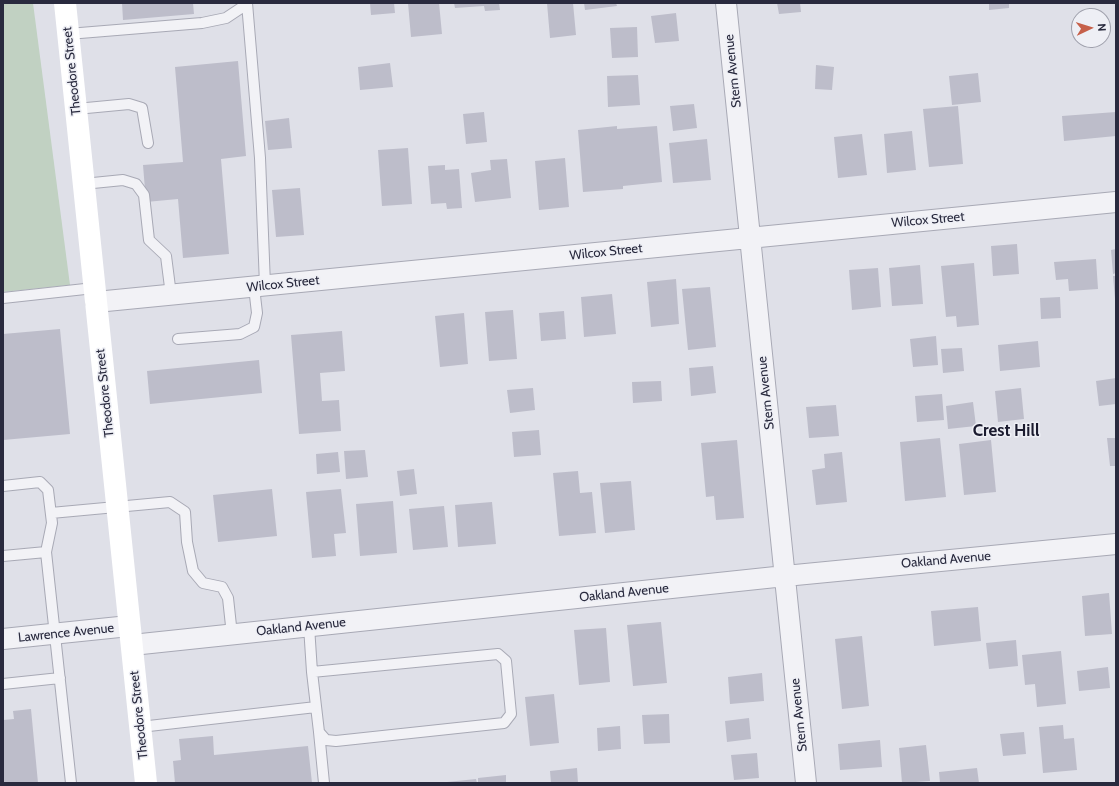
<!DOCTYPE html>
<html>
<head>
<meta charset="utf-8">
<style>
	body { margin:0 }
	#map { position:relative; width:1119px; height:786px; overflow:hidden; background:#dfe0e8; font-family:Cabin,sans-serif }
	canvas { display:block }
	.frame { position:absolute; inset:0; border:4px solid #292a3e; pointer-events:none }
	.north { position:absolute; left:1071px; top:8px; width:40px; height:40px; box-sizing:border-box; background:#eeeff5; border:1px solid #9fa0ac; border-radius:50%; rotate:86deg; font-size:11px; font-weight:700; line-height:16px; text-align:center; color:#292a3e }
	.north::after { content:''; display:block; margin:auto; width:14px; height:18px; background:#c6604a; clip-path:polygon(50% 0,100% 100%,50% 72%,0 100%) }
</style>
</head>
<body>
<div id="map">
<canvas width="1119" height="786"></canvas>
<div class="frame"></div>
<div class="north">N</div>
</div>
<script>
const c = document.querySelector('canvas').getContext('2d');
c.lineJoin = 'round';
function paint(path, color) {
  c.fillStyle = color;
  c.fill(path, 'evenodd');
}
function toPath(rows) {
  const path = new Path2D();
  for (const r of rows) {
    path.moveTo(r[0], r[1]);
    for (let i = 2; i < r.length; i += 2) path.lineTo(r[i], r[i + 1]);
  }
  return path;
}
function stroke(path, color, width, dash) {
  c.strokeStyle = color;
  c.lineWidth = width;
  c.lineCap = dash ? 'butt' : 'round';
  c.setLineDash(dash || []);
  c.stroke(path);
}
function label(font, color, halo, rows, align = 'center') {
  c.font = font + ' Cabin,sans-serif';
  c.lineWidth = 3;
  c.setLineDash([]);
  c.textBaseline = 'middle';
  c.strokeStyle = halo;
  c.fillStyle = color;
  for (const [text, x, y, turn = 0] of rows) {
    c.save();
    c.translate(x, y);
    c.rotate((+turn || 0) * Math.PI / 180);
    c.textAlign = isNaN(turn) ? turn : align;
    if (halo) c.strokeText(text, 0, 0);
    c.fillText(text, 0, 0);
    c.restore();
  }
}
paint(toPath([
	[3,3,33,3,70,285,3,292]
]), '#c1d1c2');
paint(toPath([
	[122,3,193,3,194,14,123,20],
	[370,3,394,3,395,13,371,15],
	[408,3,439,3,442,34,411,37],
	[454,3,499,3,500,10,485,11,484,6,455,8],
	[547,3,573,3,576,35,550,38],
	[584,3,616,3,617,6,585,10],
	[777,3,800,3,801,12,779,14],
	[989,3,1009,3,1009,8,989,10],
	[676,13,679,41,655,43,651,16],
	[637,27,638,57,612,58,610,28],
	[238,61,246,156,221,159,229,254,183,258,178,199,146,202,143,165,183,162,175,67],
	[390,63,393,87,360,90,358,67],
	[816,65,834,67,832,90,815,89],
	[978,73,981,102,952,105,949,76],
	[638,75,640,105,608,107,607,76],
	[694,104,697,128,673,131,670,106],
	[958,106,963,164,929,167,923,109],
	[484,112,487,142,466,144,463,114],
	[1116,112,1116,136,1064,141,1062,116],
	[289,118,292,148,268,150,265,121],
	[617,126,617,129,657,126,662,182,623,186,623,189,583,192,578,130],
	[912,131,916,170,887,173,884,134],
	[862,134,867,175,838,178,834,137],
	[707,139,711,180,673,183,669,143],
	[408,148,412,204,382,206,378,150],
	[565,158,569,207,539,210,535,161],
	[507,159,511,198,475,202,471,173,491,170,490,160],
	[445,165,445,170,459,169,462,208,447,209,446,203,431,204,428,166],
	[300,188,304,235,276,237,272,190],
	[1017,244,1019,274,993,276,991,246],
	[1116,249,1116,273,1113,274,1111,250],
	[1096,259,1098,289,1069,291,1068,279,1056,280,1054,262],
	[974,263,979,325,957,327,956,316,946,317,941,266],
	[920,265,923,304,892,306,889,268],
	[878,268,881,307,852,310,849,270],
	[1113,276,1116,276,1116,299,1115,299],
	[676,279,679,324,651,327,647,282],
	[710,287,716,347,688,350,682,289],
	[612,294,616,334,584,337,581,297],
	[1060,297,1061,318,1041,319,1040,298],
	[513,310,517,359,489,361,485,312],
	[564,311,566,339,541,341,539,313],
	[464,313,468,364,440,367,435,316],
	[60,329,70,434,3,440,3,334],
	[342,331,345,371,320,373,322,401,339,400,341,431,299,434,291,335],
	[936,336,938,365,913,367,910,339],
	[1038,341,1040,367,1000,371,998,345],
	[962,348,964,371,943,373,941,349],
	[259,360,262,393,150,404,147,371],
	[713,366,716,393,691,396,689,368],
	[1116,378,1116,404,1099,406,1096,381],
	[661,381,662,401,633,403,632,382],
	[533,388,535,410,510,413,507,390],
	[1021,388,1024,419,998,422,995,391],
	[942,394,944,420,917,422,915,396],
	[973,402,976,426,948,429,946,406],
	[836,405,839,436,809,438,806,407],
	[539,430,541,455,514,457,512,432],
	[940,438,946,497,905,501,900,442],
	[1107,438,1116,438,1116,466,1110,466],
	[737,440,744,518,716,520,714,496,706,497,701,443],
	[991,440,996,492,964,495,959,444],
	[365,450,368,477,346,479,344,451],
	[338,452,340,472,317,474,316,454],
	[842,452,847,502,816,505,812,470,825,468,824,454],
	[414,469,417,494,400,496,397,471],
	[578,471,580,493,592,492,596,533,559,536,553,473],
	[631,481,635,530,605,533,600,483],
	[272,489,277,536,218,542,213,495],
	[341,489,346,533,334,534,336,556,312,558,306,492],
	[393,501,397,553,360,556,356,504],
	[492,502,496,544,458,547,455,505],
	[444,506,448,547,413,550,409,509],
	[1109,593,1112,634,1085,636,1082,596],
	[978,607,981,641,934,646,931,611],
	[661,622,667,683,633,686,627,625],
	[606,628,610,682,579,685,574,630],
	[862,636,869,706,842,709,835,639],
	[1016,640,1018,666,989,669,986,643],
	[1061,651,1066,704,1037,707,1035,684,1025,685,1022,655],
	[1108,667,1110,688,1079,691,1077,671],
	[762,673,764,701,730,704,728,677],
	[554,694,559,743,530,746,525,697],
	[31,709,38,783,3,783,3,720,14,719,13,711],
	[669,714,670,743,644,744,642,715],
	[749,718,751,739,727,742,725,721],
	[1063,725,1064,739,1074,738,1077,770,1043,773,1039,727],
	[620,726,621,749,598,751,597,728],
	[1024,732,1026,754,1003,756,1000,734],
	[213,736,214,755,308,746,312,783,175,783,173,761,181,760,179,739],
	[880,740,882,767,840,770,838,744],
	[926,745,930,781,902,783,899,748],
	[757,753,759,778,734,780,731,755],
	[577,768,578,783,551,783,550,771],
	[977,768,979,783,940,783,939,772],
	[506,775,506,783,478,783,478,778],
	[476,779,477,783,447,783,447,782]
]), '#bdbdca');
const service = toPath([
	[247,3,260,158,265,285],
	[68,34,202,23,226,18,247,4],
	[76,109,129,104,142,108,148,143],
	[83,184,123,180,136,184,144,195,149,240,166,256,171,295],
	[3,298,94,288],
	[178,339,240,334,254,327,257,313,254,287],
	[3,486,40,482,48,490,52,523,46,552,71,783],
	[51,513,170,502,185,512,187,542,193,571,203,583,222,587,228,598,232,635],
	[3,556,46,552],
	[309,626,312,672,319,732,326,740,336,741,504,723,511,714,506,661,498,654,312,672],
	[3,684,60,678],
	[140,727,316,707],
	[319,732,324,783]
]);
const minor = toPath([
	[726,3,806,783],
	[96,302,1116,202],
	[3,639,129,626],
	[132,645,785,576,1116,544]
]);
stroke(service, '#a8a9b5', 12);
stroke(minor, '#a8a9b5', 22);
stroke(service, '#f2f2f6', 10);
stroke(minor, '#f2f2f6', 20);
stroke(toPath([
	[65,3,146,783]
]), '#fff', 22);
label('13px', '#292a3e', '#eeeff5', [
	["Theodore Street",72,71,-96],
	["Stern Avenue",733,71,-96],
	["Wilcox Street",928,220,-5],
	["Wilcox Street",606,252,-6],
	["Wilcox Street",283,284,-6],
	["Theodore Street",105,393,-96],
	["Stern Avenue",766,393,-96],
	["Oakland Avenue",946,560,-5],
	["Oakland Avenue",624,593,-6],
	["Oakland Avenue",301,627,-6],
	["Lawrence Avenue",66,633,-6],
	["Theodore Street",139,715,-96],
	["Stern Avenue",799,715,-96]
]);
label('bold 17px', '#1b1b2f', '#eeeff5', [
	["Crest Hill",1006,431]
]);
</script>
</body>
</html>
